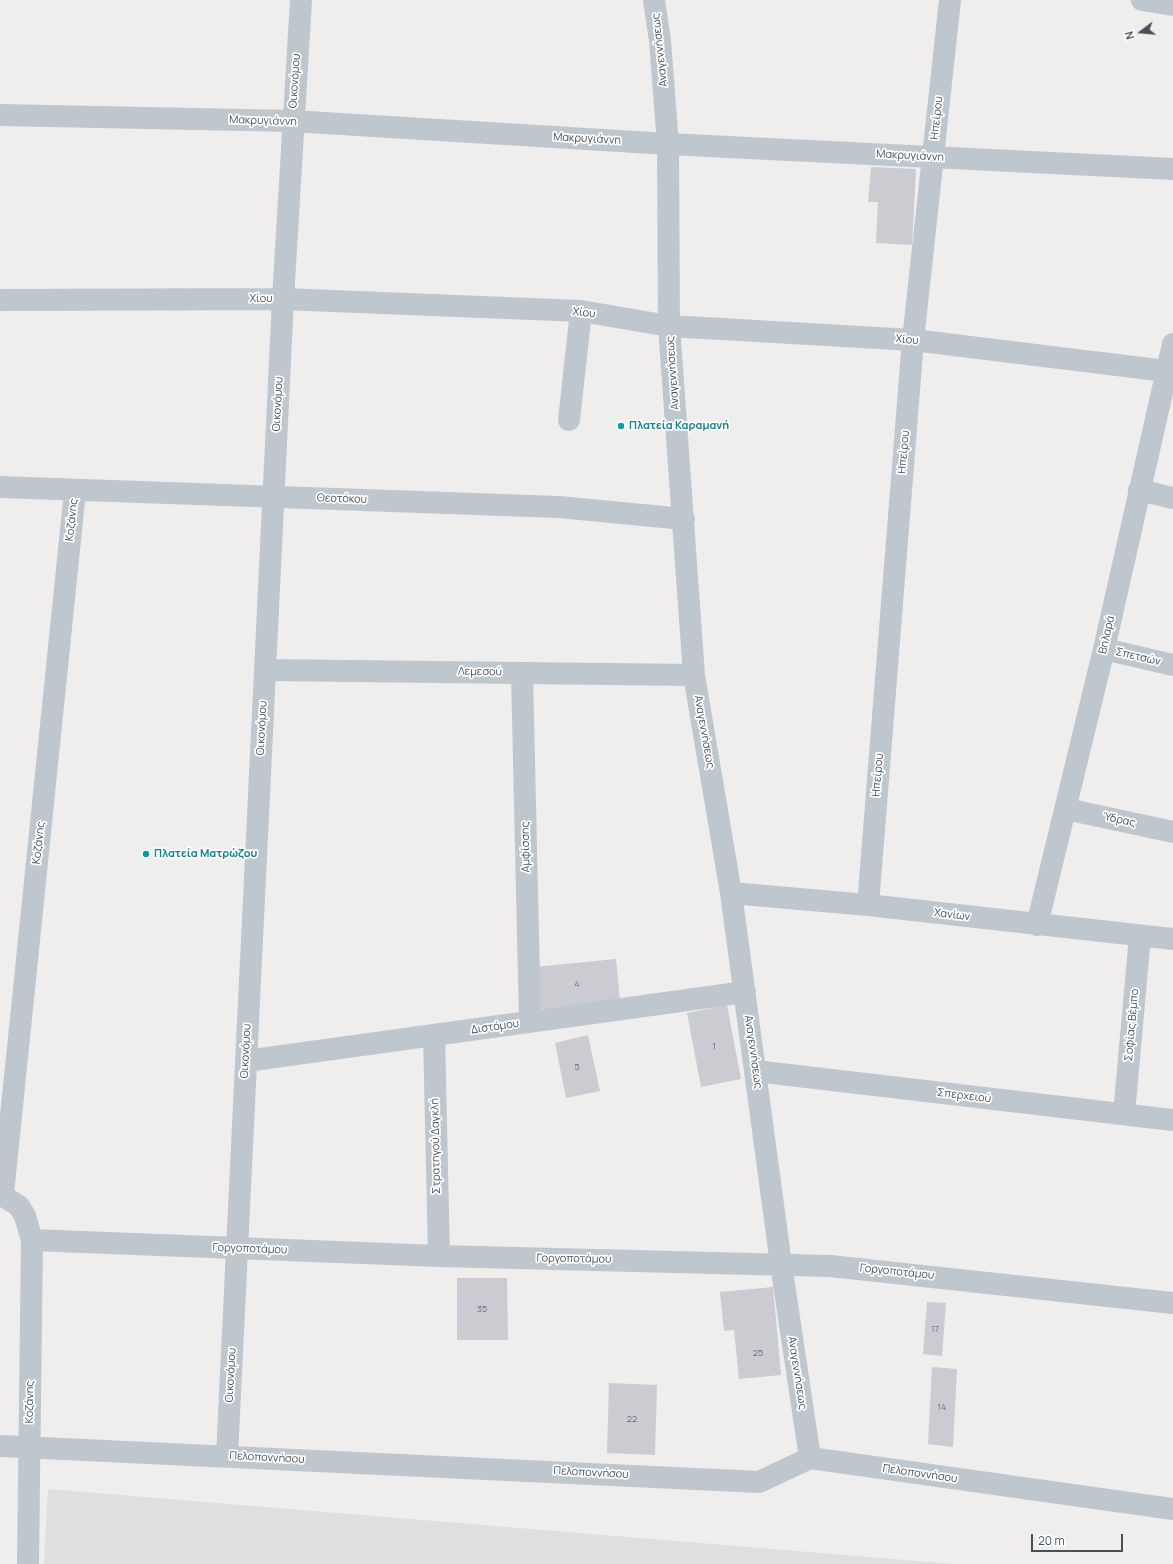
<!DOCTYPE html>
<html>
<head>
<meta charset="utf-8">
<style>
	body { margin:0 }
	#map { position:relative; width:1173px; height:1564px; overflow:hidden; background:#f0eded; font-family:Manrope,sans-serif }
	canvas { display:block }
	.north { position:absolute; left:1121px; top:12px; width:40px; height:40px; -webkit-text-stroke:3px #fff; paint-order:stroke; rotate:254deg; font-size:11px; font-weight:700; line-height:16px; text-align:center; color:#475059 }
	.north::after { content:''; display:block; margin:auto; width:14px; height:18px; background:#475059; clip-path:polygon(50% 0,100% 100%,50% 72%,0 100%) }
	.scale { position:absolute; left:1031px; top:1534px; width:92px; height:18px; box-sizing:border-box; border:2px solid #475059; border-top:0; padding-left:5px; font-size:12px; line-height:14px; white-space:nowrap; color:#475059; -webkit-text-stroke:3px #fff; paint-order:stroke }
</style>
</head>
<body>
<div id="map">
<canvas width="1173" height="1564"></canvas>
<div class="north">N</div>
<div class="scale">20 m</div>
</div>
<script>
const c = document.querySelector('canvas').getContext('2d');
c.lineJoin = 'round';
function paint(path, color) {
  c.fillStyle = color;
  c.fill(path, 'evenodd');
}
function toPath(rows) {
  const path = new Path2D();
  for (const r of rows) {
    path.moveTo(r[0], r[1]);
    for (let i = 2; i < r.length; i += 2) path.lineTo(r[i], r[i + 1]);
  }
  return path;
}
function stroke(path, color, width, dash) {
  c.strokeStyle = color;
  c.lineWidth = width;
  c.lineCap = dash ? 'butt' : 'round';
  c.setLineDash(dash || []);
  c.stroke(path);
}
function label(font, color, halo, rows, align = 'center') {
  c.font = font + ' Manrope,sans-serif';
  c.lineWidth = 3.5;
  c.setLineDash([]);
  c.textBaseline = 'middle';
  c.strokeStyle = halo;
  c.fillStyle = color;
  for (const [text, x, y, turn = 0] of rows) {
    c.save();
    c.translate(x, y);
    c.rotate((+turn || 0) * Math.PI / 180);
    c.textAlign = isNaN(turn) ? turn : align;
    if (halo) c.strokeText(text, 0, 0);
    c.fillText(text, 0, 0);
    c.restore();
  }
}
paint(toPath([
	[48,1489,954,1564,44,1564]
]), '#e1dede');
paint(toPath([
	[871,167,916,169,912,245,876,243,878,202,868,202],
	[616,959,620,1000,539,1009,534,967],
	[727,1005,741,1079,701,1087,687,1013],
	[588,1035,600,1091,566,1098,555,1043],
	[457,1278,507,1278,508,1340,457,1340],
	[773,1287,781,1375,739,1379,734,1330,724,1331,720,1292],
	[927,1302,946,1303,942,1356,923,1354],
	[932,1367,957,1369,953,1447,928,1444],
	[609,1383,657,1385,655,1455,607,1453]
]), '#caccd2');
stroke(toPath([
	[654,0,660,41,668,144,669,326,694,675,731,893,781,1264,810,1458],
	[1142,0,1173,5],
	[0,115,292,121,668,144,1173,169],
	[0,300,283,299,581,311,669,326,913,340,1166,371],
	[569,420,581,311],
	[0,487,559,507,684,519],
	[1139,490,1173,498],
	[1104,649,1173,665],
	[265,670,694,675],
	[522,673,530,1022],
	[1066,809,1173,832],
	[731,893,868,905,1173,939],
	[868,905,913,340,950,0],
	[1037,925,1104,649,1173,344],
	[434,1035,439,1256],
	[246,1061,745,992],
	[755,1071,1173,1120],
	[1124,1114,1140,936],
	[0,1194,19,1206,25,1216,32,1240,28,1564],
	[3,1194,75,491],
	[32,1240,439,1256,830,1266,1173,1303],
	[0,1446,759,1482,810,1458,1173,1509],
	[227,1456,283,299,301,0]
]), '#bfc7ce', 22);
for (const [x, y, r, color] of [
	[621,426,4,"#0f9aa8"],
	[146,854,4,"#0f9aa8"]
]) {
  const dot = new Path2D();
  dot.arc(x, y, r, 0, 2 * Math.PI);
  c.fillStyle = color;
  c.fill(dot);
  stroke(dot, '#fff', 1.5);
}
label('9px', '#686f77', null, [
	["4",577,984],
	["1",714,1046],
	["5",577,1067],
	["35",482,1309],
	["17",935,1329],
	["25",758,1353],
	["14",942,1407],
	["22",632,1419]
]);
label('11px', '#475059', '#fff', [
	["Αναγεννήσεως",660,50,-96],
	["Οικονόμου",295,81,-86],
	["Ηπείρου",937,118,-84],
	["Μακρυγιάννη",263,121,2],
	["Μακρυγιάννη",587,139,3],
	["Μακρυγιάννη",910,156,3],
	["Χίου",261,299],
	["Χίου",584,313,7],
	["Χίου",907,340,5],
	["Αναγεννήσεως",673,373,-94],
	["Οικονόμου",278,404,-87],
	["Ηπείρου",904,452,-85],
	["Θεοτόκου",342,499,2],
	["Κοζάνης",72,520,-84],
	["Βηλαρά",1107,635,-77],
	["Σπετσών",1138,657,13],
	["Λεμεσού",480,672,1],
	["Οικονόμου",262,728,-87],
	["Αναγεννήσεως",704,732,80],
	["Ηπείρου",878,775,-85],
	["Ύδρας",1119,820,12],
	["Κοζάνης",39,843,-84],
	["Αμφίσσης",526,847,-91],
	["Χανίων",952,915,7],
	["Σοφίας Βέμπο",1132,1025,-85],
	["Διστόμου",495,1027,-8],
	["Οικονόμου",246,1051,-87],
	["Αναγεννήσεως",753,1052,82],
	["Σπερχειού",964,1096,7],
	["Στρατηγού Δαγκλή",436,1146,-91],
	["Γοργοποτάμου",250,1249,2],
	["Γοργοποτάμου",574,1259,1],
	["Γοργοποτάμου",897,1272,6],
	["Αναγεννήσεως",797,1373,81],
	["Οικονόμου",231,1375,-87],
	["Κοζάνης",30,1402,-89],
	["Πελοποννήσου",267,1458,3],
	["Πελοποννήσου",591,1473,3],
	["Πελοποννήσου",920,1474,8]
]);
label('bold 11px', '#0d838f', '#fff', [
	["Πλατεία Καραμανή",629,426],
	["Πλατεία Ματρώζου",154,854]
], 'left');
</script>
</body>
</html>
